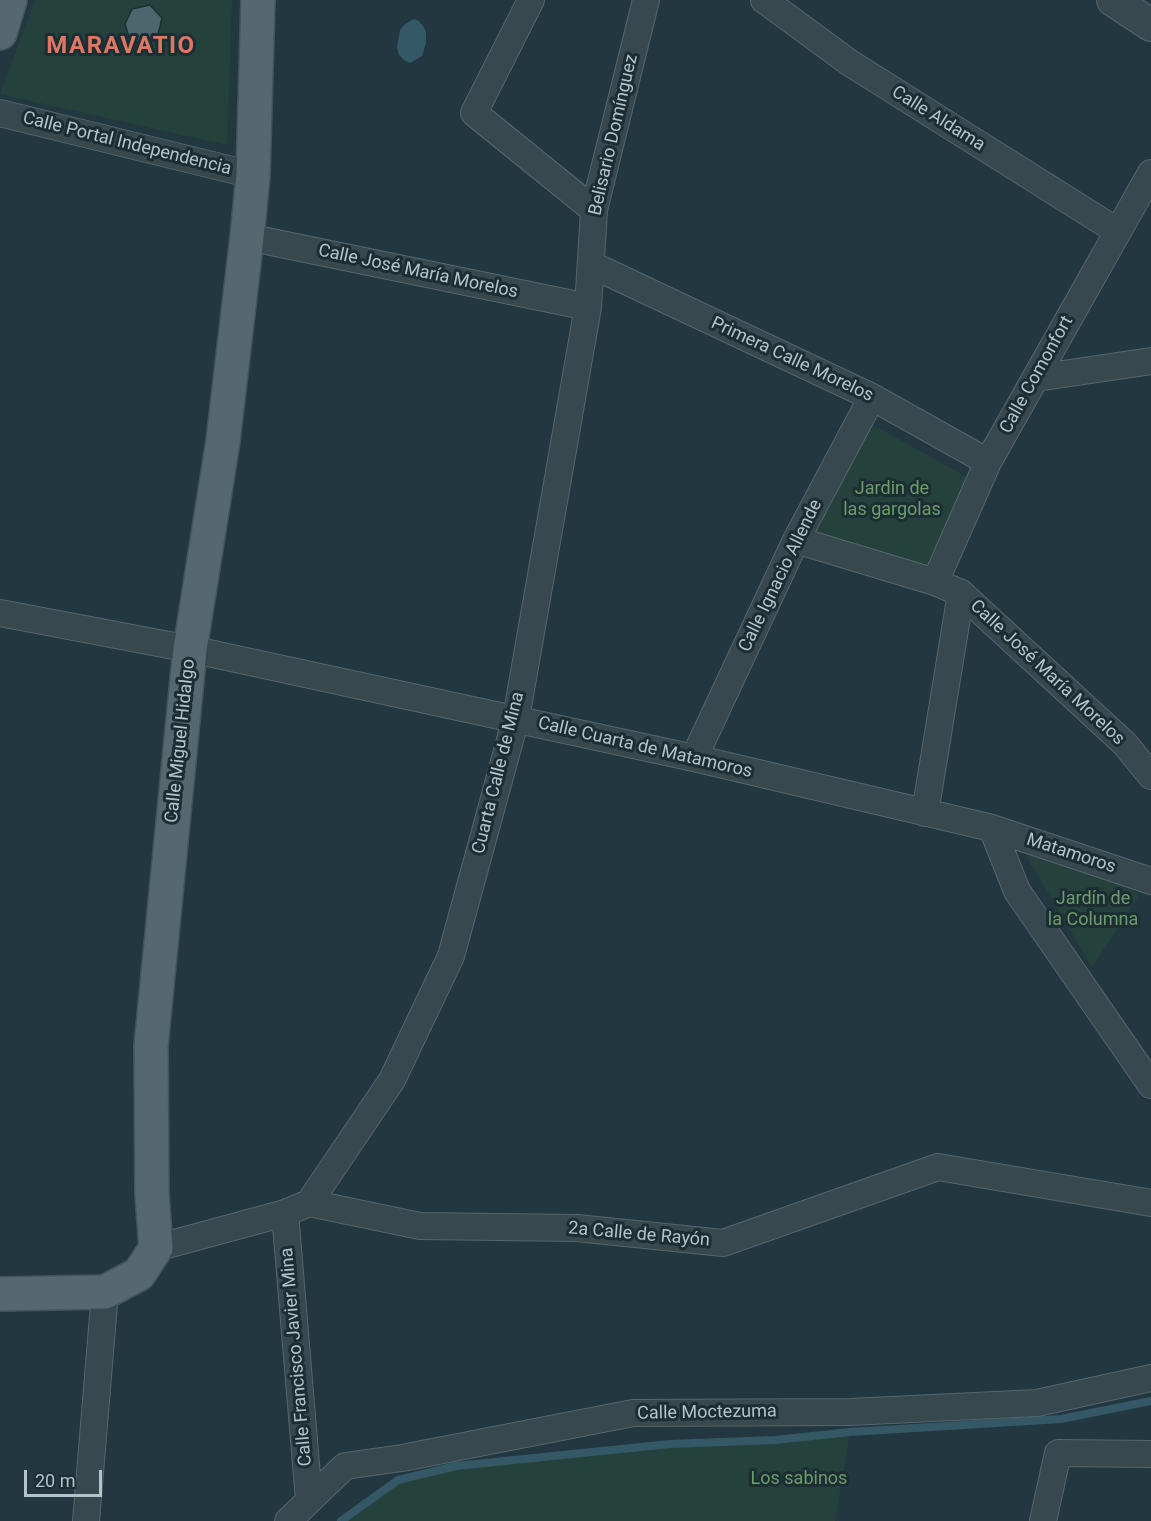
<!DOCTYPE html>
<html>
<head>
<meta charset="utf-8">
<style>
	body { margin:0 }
	#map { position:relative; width:1151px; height:1521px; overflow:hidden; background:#233740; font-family:Roboto,sans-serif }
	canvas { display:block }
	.scale { position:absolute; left:24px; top:1470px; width:78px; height:27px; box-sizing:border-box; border:3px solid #b3c3ca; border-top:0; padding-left:8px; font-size:18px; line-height:21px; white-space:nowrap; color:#b3c3ca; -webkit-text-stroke:4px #1c2d34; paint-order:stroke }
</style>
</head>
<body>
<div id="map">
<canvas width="1151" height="1521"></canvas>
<div class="scale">20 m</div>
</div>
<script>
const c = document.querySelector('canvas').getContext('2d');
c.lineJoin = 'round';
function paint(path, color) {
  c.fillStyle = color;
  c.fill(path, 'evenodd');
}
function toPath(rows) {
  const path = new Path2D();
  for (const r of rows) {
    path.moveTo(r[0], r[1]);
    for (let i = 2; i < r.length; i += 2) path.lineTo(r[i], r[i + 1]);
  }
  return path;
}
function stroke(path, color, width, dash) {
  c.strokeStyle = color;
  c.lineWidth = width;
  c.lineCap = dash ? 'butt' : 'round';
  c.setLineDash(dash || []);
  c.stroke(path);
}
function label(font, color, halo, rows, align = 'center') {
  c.font = font + ' Roboto,sans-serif';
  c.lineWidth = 6;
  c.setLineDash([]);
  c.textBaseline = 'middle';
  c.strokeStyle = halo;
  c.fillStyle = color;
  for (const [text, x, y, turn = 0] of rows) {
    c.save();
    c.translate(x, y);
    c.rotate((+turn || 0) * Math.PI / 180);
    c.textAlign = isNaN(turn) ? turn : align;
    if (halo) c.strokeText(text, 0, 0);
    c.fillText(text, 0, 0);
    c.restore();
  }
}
paint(toPath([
	[35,0,232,0,227,145,0,94],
	[870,423,972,480,926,566,811,535],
	[1025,854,1141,893,1092,967],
	[850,1432,835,1521,341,1521,398,1480,456,1466,670,1444,775,1440]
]), '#25413c');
paint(toPath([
	[414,19,419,21,423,26,426,32,426,43,422,56,410,63,404,60,399,55,397,47,400,30,405,24]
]), '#355867');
stroke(toPath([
	[341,1521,398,1480,456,1466,670,1444,775,1440,850,1432,1061,1419,1151,1401]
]), '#355867', 8);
const building = toPath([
	[150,5,162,18,157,39,141,44,129,37,125,24,132,9,150,5]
]);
paint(building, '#4d656d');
stroke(building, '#1e2f36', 1.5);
const minor = toPath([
	[531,0,474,113,594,210],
	[764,0,850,63,1117,231],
	[0,113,253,175],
	[247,237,588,307],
	[592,265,872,397,988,462],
	[1036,378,1151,361],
	[796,540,935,582,961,593,1125,744,1151,776],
	[935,582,988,462,1151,173],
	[0,613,190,649,694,758,992,828,1151,881],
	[694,758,796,540,872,397],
	[925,813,961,593],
	[992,828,1017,891,1151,1085],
	[309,1203,392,1080,451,956,516,718,588,307,594,210,646,0],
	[285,1213,309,1500],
	[156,1248,285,1213,309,1203,420,1226,577,1228,723,1243,938,1167,1151,1203],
	[86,1521,105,1292],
	[288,1521,345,1466,402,1458,633,1413,850,1412,1037,1403,1151,1378],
	[1043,1521,1058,1453,1151,1454]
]);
const tertiary = toPath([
	[1113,0,1151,25]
]);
const primary = toPath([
	[0,33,10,0],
	[0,1294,105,1292,139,1274,156,1248,152,1195,151,1046,190,649,223,441,247,237,253,175,258,0]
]);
stroke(minor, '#55666d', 28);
stroke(tertiary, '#55666d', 34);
stroke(primary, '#43545b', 36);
stroke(minor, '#37484f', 26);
stroke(tertiary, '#37484f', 32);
stroke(primary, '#556870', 33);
label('18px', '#b3c3ca', '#1c2d34', [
	["Calle Aldama",938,119,32],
	["Belisario Domínguez",614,135,-77],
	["Calle Portal Independencia",127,144,14],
	["Calle José María Morelos",418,272,12],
	["Primera Calle Morelos",792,360,25],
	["Calle Comonfort",1037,375,-61],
	["Calle Ignacio Allende",781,576,-64],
	["Calle José María Morelos",1047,673,43],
	["Calle Miguel Hidalgo",181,741,-84],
	["Calle Cuarta de Matamoros",645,748,13],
	["Cuarta Calle de Mina",499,773,-76],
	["Matamoros",1071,854,18],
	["2a Calle de Rayón",639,1235,5],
	["Calle Francisco Javier Mina",297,1357,-95],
	["Calle Moctezuma",707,1413,-1]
]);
label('18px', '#6b9d69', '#1c2d34', [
	["Jardin de",892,489],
	["las gargolas",892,510],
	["Jardín de",1093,899],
	["la Columna",1093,920],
	["Los sabinos",799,1479]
]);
c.letterSpacing = '1.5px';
label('bold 24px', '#dd7865', '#1c2d34', [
	["MARAVATIO",121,47]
]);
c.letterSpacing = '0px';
</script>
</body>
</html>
